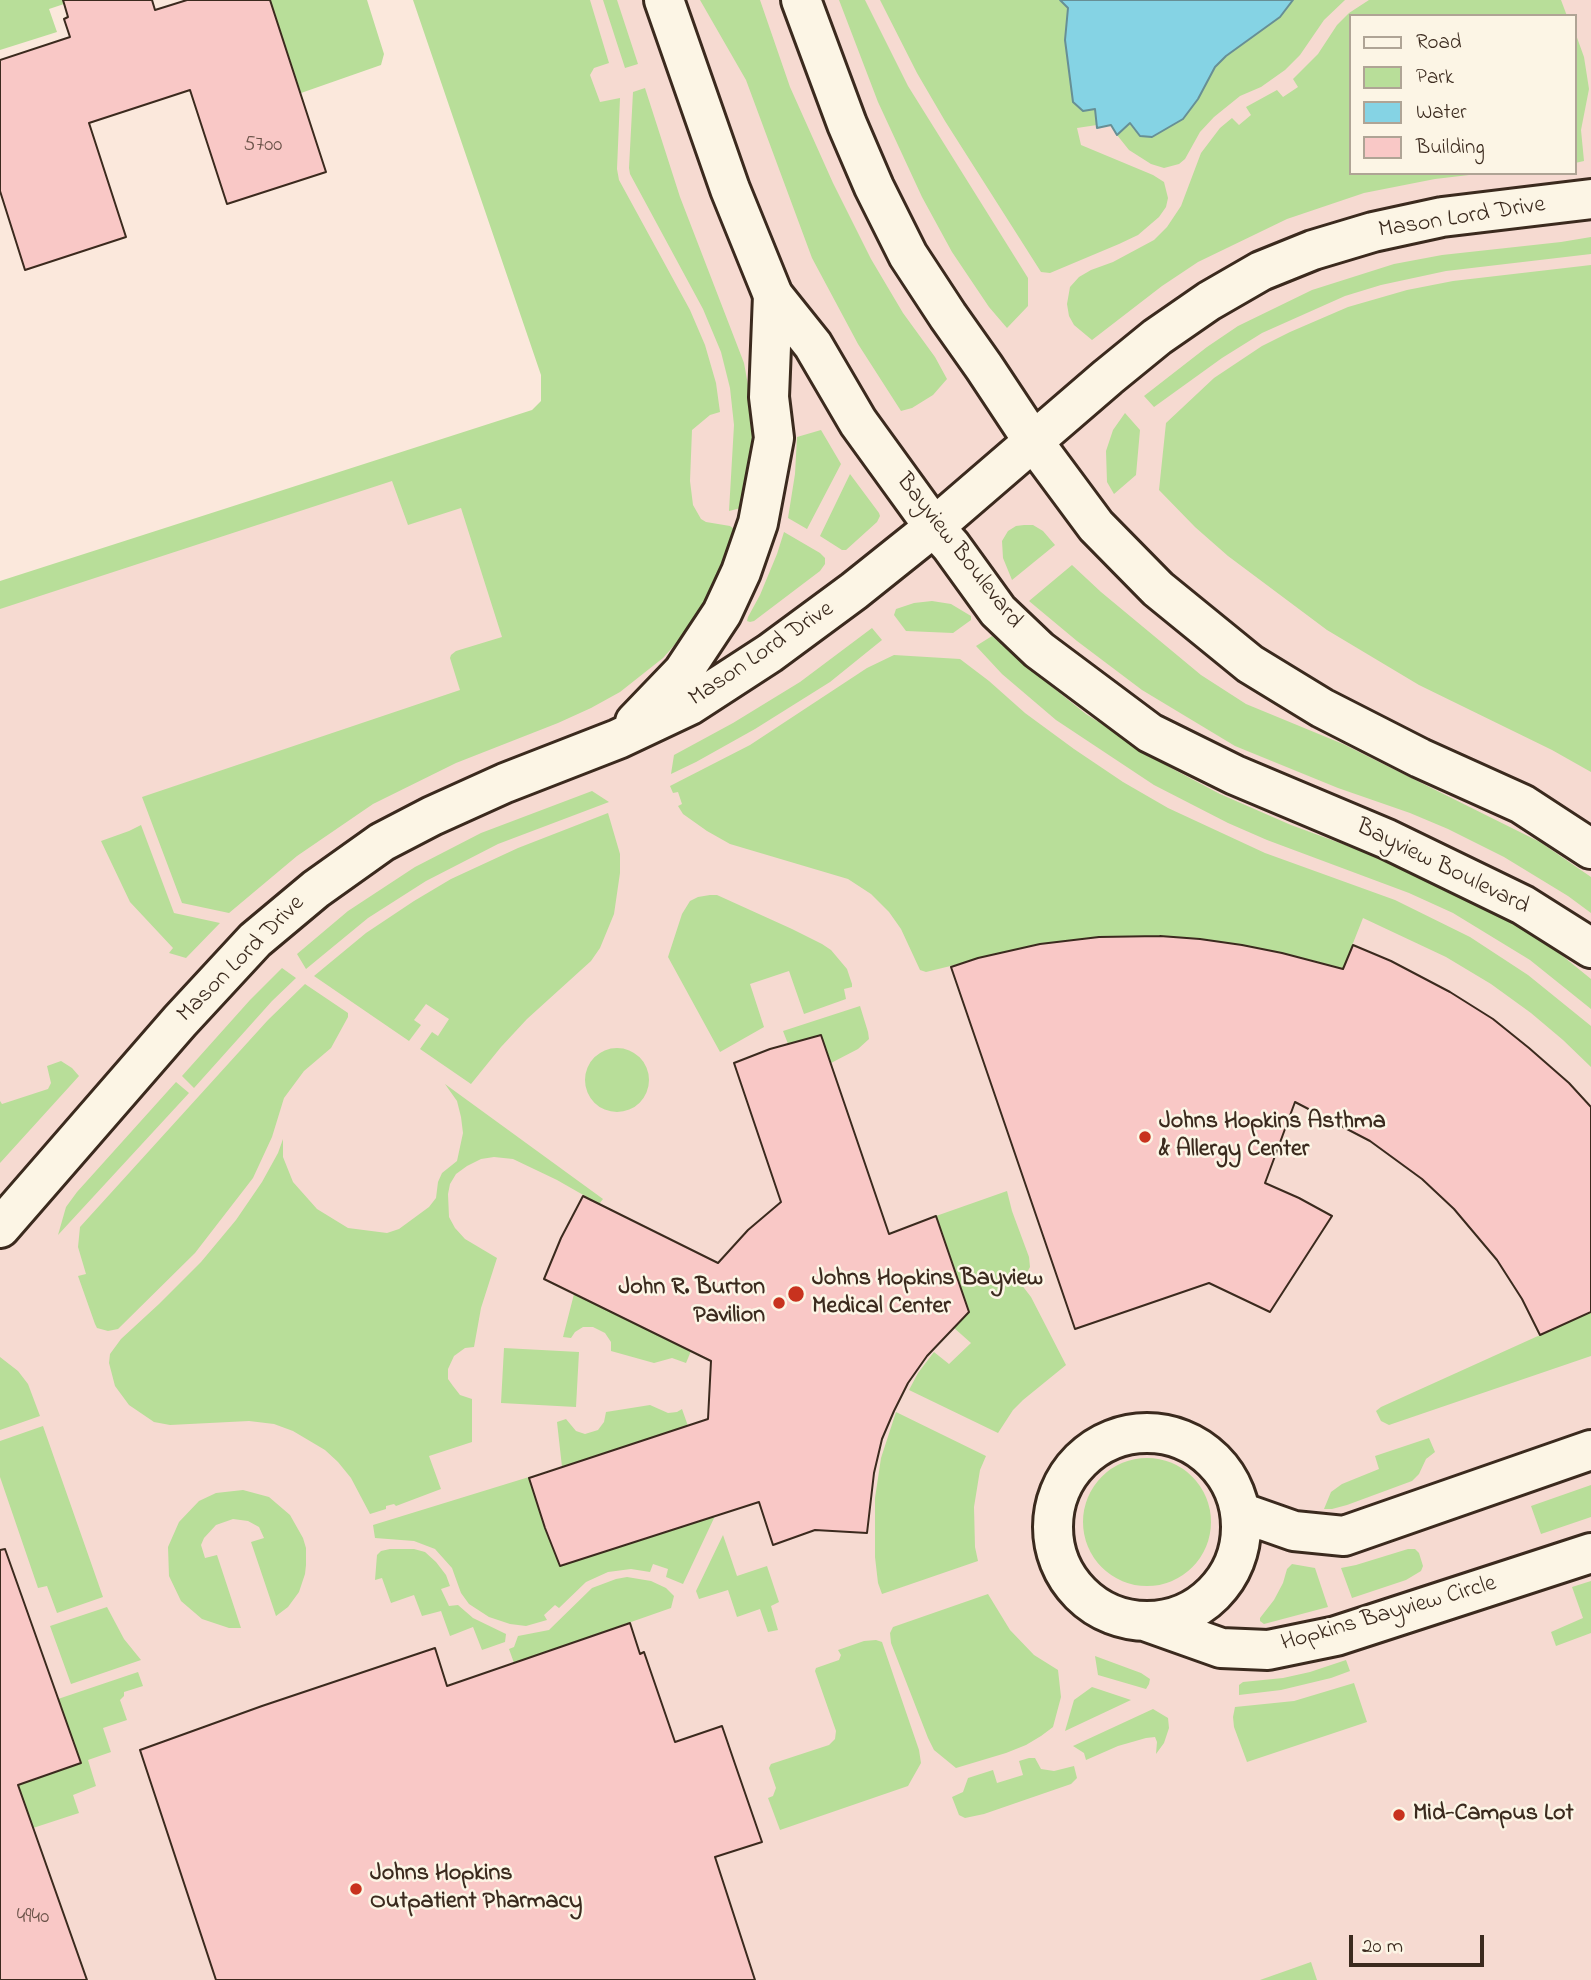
<!DOCTYPE html>
<html>
<head>
<meta charset="utf-8">
<style>
	body { margin:0 }
	#map { position:relative; width:1591px; height:1980px; overflow:hidden; background:#fbe8dc; font-family:"Indie Flower",sans-serif }
	canvas { display:block }
	.legend { position:absolute; left:1349px; top:14px; width:228px; height:161px; box-sizing:border-box; background:#fcf5e5; border:2px solid #afa495; margin:0; padding:9px 12px; list-style:none; font-size:21px; color:#3b2a1e }
	.legend li { display:flex; align-items:center; gap:14px; height:35px }
	.legend b { width:35px; border:2px solid #afa495 }
	.scale { position:absolute; left:1349px; top:1935px; width:135px; height:32px; box-sizing:border-box; border:4px solid #3b2a1e; border-top:0; padding-left:9px; font-size:21px; line-height:24px; white-space:nowrap; color:#3b2a1e; -webkit-text-stroke:5px #fcf5e5; paint-order:stroke }
</style>
</head>
<body>
<div id="map">
<canvas width="1591" height="1980"></canvas>
<ul class="legend">
<li><b style="height:9px;background:#fcf5e5"></b>Road</li>
<li><b style="height:19px;background:#b8de99"></b>Park</li>
<li><b style="height:19px;background:#85d3e4"></b>Water</li>
<li><b style="height:19px;background:#f9c8c6"></b>Building</li>
</ul>
<div class="scale">20 m</div>
</div>
<script>
const c = document.querySelector('canvas').getContext('2d');
c.lineJoin = 'round';
function paint(path, color) {
  c.fillStyle = color;
  c.fill(path, 'evenodd');
}
function toPath(rows) {
  const path = new Path2D();
  for (const r of rows) {
    if (r.length === 3) {
      path.moveTo(r[0] + r[2], r[1]);
      path.arc(r[0], r[1], r[2], 0, 2 * Math.PI);
      continue;
    }
    path.moveTo(r[0], r[1]);
    for (let i = 2; i < r.length; i += 2) path.lineTo(r[i], r[i + 1]);
  }
  return path;
}
function stroke(path, color, width, dash) {
  c.strokeStyle = color;
  c.lineWidth = width;
  c.lineCap = dash ? 'butt' : 'round';
  c.setLineDash(dash || []);
  c.stroke(path);
}
function label(font, color, halo, rows, align = 'center') {
  c.font = font + ' "Indie Flower",sans-serif';
  c.lineWidth = 5;
  c.setLineDash([]);
  c.textBaseline = 'middle';
  c.strokeStyle = halo;
  c.fillStyle = color;
  for (const [text, x, y, turn = 0] of rows) {
    c.save();
    c.translate(x, y);
    c.rotate((+turn || 0) * Math.PI / 180);
    c.textAlign = isNaN(turn) ? turn : align;
    if (halo) c.strokeText(text, 0, 0);
    c.fillText(text, 0, 0);
    c.restore();
  }
}
paint(toPath([
	[434,0,1591,0,1591,1980,0,1980,0,607,571,416],
	[1351,16,1575,16,1575,173,1351,173]
]), '#f6dad1');
paint(toPath([
	[0,0,64,0,64,4,49,9,57,32,0,50],
	[270,0,367,0,384,54,381,65,301,93],
	[413,0,590,0,609,63,594,68,590,75,600,102,620,98,617,169,619,180,690,310,705,345,716,383,720,412,710,415,692,430,690,481,693,505,701,519,706,522,730,526,738,532,720,579,693,624,663,658,620,692,591,708,558,723,456,763,373,804,297,856,229,913,182,903,142,797,460,690,450,658,451,655,456,651,502,637,461,508,408,525,392,481,0,609,0,581,532,410,541,401,541,375],
	[603,0,617,0,638,64,625,68],
	[700,0,760,0,790,87,833,183,871,259,903,313,935,357,947,379,933,395,912,408,901,411,858,344,812,258,746,80],
	[839,0,865,0,908,86,1028,278,1028,306,1007,328,989,307,952,252,922,197,878,102],
	[880,0,1060,0,1068,7,1065,40,1083,111,1095,109,1097,125,1077,128,1081,145,1153,175,1164,182,1168,198,1166,207,1159,217,1138,235,1119,244,1050,273,1041,272,945,121,917,73],
	[1293,0,1345,0,1324,20,1300,55,1285,70,1261,87,1240,96,1214,117,1200,132,1185,159,1179,164,1164,168,1151,164,1129,150,1117,135,1130,123,1207,80,1215,67,1226,56,1280,17],
	[1369,0,1561,0,1567,16,1351,16,1351,173,1486,173,1435,179,1364,193,1287,219,1198,262,1162,286,1092,340,1074,325,1069,316,1067,304,1070,287,1079,277,1091,270,1113,262,1154,240,1167,227,1181,206,1201,153,1220,128,1232,118,1239,125,1251,115,1246,107,1277,90,1283,97,1298,87,1293,79,1318,54,1337,25,1349,13],
	[1575,32,1584,57,1589,89,1581,130,1584,161,1575,163],
	[645,88,680,197,744,363,752,407,754,431,752,471,745,507,729,511,734,425,730,388,721,352,703,309,630,174,629,168,633,92],
	[1591,237,1591,254,1446,271,1381,285,1345,296,1262,333,1222,358,1154,407,1144,396,1207,347,1238,326,1312,290,1394,264,1442,255,1561,242],
	[1591,265,1591,772,1552,750,1419,685,1327,630,1228,556,1195,527,1159,490,1166,423,1214,378,1262,346,1290,332,1348,307,1407,290,1453,281],
	[1125,413,1140,430,1136,475,1114,494,1107,482,1106,451,1113,430],
	[821,430,841,464,807,529,788,518,795,474,797,437],
	[850,474,879,513,880,516,877,522,846,550,842,550,820,536],
	[1024,525,1033,525,1043,531,1055,545,1012,580,1003,558,1002,541,1008,531,1016,526],
	[784,532,820,553,825,558,825,564,820,571,754,621,750,622,747,621,748,617,760,595,777,554],
	[1072,565,1101,592,1201,675,1246,704,1343,744,1540,842,1591,877,1591,913,1568,896,1504,857,1448,829,1410,813,1338,788,1235,746,1142,690,1077,641,1029,601],
	[932,601,951,604,971,616,971,620,953,633,906,631,894,615,896,609,914,603],
	[872,628,882,640,830,682,755,729,696,762,671,774,674,755,733,723,800,682],
	[992,636,1036,674,1086,714,1171,768,1220,794,1291,825,1397,864,1478,901,1515,923,1554,949,1591,979,1591,1009,1530,960,1453,913,1409,893,1267,840,1228,823,1154,785,1056,720,1002,674,976,646],
	[894,655,960,659,989,681,1025,713,1074,749,1123,782,1168,808,1265,853,1395,900,1470,937,1528,975,1591,1026,1591,1067,1563,1040,1531,1013,1491,984,1446,957,1363,918,1338,981,1319,962,1282,953,1200,939,1160,936,1099,937,1040,944,926,972,920,970,901,929,889,912,871,894,848,879,730,844,707,831,683,814,678,806,682,804,678,792,673,793,670,786,750,745,867,668],
	[592,791,609,802,498,844,426,881,368,918,306,969,297,954,348,911,415,867,481,833],
	[608,813,620,854,620,873,614,914,600,948,591,961,527,1019,501,1047,471,1084,420,1049,432,1032,438,1036,449,1019,426,1004,414,1020,421,1025,409,1041,314,976,366,933,414,901,451,879,518,848],
	[141,825,174,913,220,923,186,958,169,953,173,948,130,902,101,841,129,831],
	[710,895,717,895,792,929,822,944,831,950,847,969,852,984,852,987,844,989,846,999,804,1014,789,971,750,984,764,1027,720,1052,668,957,682,914,690,901,698,897],
	[282,968,296,978,272,1001,194,1088,182,1076,250,1000],
	[305,984,348,1013,348,1017,331,1048,304,1071,284,1098,272,1137,253,1178,195,1253,118,1329,108,1331,97,1328,95,1324,78,1276,86,1274,78,1247,80,1227,268,1020],
	[860,1006,868,1032,869,1039,858,1049,831,1063,821,1035,788,1044,783,1031],
	[617,1080,32],
	[61,1061,72,1068,79,1076,0,1163,0,1101,2,1104,48,1089,51,1083,47,1066],
	[176,1082,189,1093,58,1235,66,1207,77,1192],
	[445,1084,603,1199,599,1204,557,1180,513,1159,494,1157,481,1159,467,1166,456,1174,450,1184,448,1194,449,1217,455,1228,465,1239,497,1258,481,1308,474,1347,465,1348,454,1356,448,1369,448,1379,453,1386,460,1395,472,1399,472,1442,429,1456,441,1489,396,1506,394,1504,386,1506,386,1509,370,1514,351,1478,338,1462,325,1450,293,1431,274,1424,249,1421,170,1425,154,1422,129,1405,115,1386,109,1363,110,1354,121,1339,159,1304,201,1262,236,1220,262,1182,278,1153,283,1139,283,1157,293,1182,317,1209,348,1228,387,1233,399,1229,429,1207,436,1198,438,1182,442,1173,457,1161,463,1133,461,1117,457,1101],
	[1007,1191,1012,1211,1029,1257,1030,1267,1021,1284,1031,1297,1066,1365,1023,1400,1013,1410,998,1433,909,1390,918,1373,934,1352,949,1364,971,1343,953,1327,968,1311,936,1216],
	[574,1294,691,1351,686,1363,672,1358,654,1363,611,1351,611,1342,605,1333,593,1327,583,1327,575,1332,571,1338,563,1337],
	[1591,1312,1591,1356,1389,1425,1381,1421,1376,1411,1381,1407],
	[504,1348,579,1352,576,1407,501,1403],
	[0,1357,18,1371,28,1384,40,1416,0,1430],
	[650,1405,668,1413,677,1412,682,1409,688,1426,562,1467,557,1422,566,1419,576,1431,585,1434,598,1430,604,1422,606,1412],
	[896,1412,986,1456,980,1470,974,1507,975,1547,978,1561,882,1594,878,1583,875,1557,875,1498,881,1458],
	[43,1426,103,1597,57,1613,47,1586,38,1588,0,1477,0,1441],
	[1429,1438,1435,1452,1426,1459,1419,1474,1412,1481,1347,1505,1332,1509,1324,1509,1331,1492,1342,1484,1379,1469,1375,1456],
	[1147,1522,64],
	[529,1477,545,1528,560,1566,715,1516,683,1584,666,1577,668,1569,653,1564,650,1572,631,1569,608,1572,586,1582,559,1608,555,1605,544,1615,547,1620,526,1626,510,1624,489,1617,469,1604,461,1593,452,1568,435,1549,414,1541,375,1538,373,1525],
	[1591,1485,1591,1517,1541,1534,1531,1506],
	[243,1490,269,1497,290,1515,303,1538,306,1548,306,1565,305,1574,299,1592,288,1607,276,1616,251,1542,264,1538,259,1527,248,1521,233,1519,216,1525,204,1538,201,1545,205,1558,217,1555,241,1628,229,1628,202,1619,181,1601,169,1576,168,1547,179,1522,199,1501,216,1493],
	[723,1535,737,1576,767,1566,779,1602,771,1606,778,1630,768,1632,760,1609,737,1617,728,1590,699,1599,696,1591],
	[390,1549,414,1549,425,1552,436,1562,446,1575,450,1586,441,1589,449,1606,458,1605,473,1618,506,1634,505,1642,482,1650,473,1627,450,1636,441,1611,422,1616,414,1595,391,1603,382,1578,375,1580,377,1555,381,1551],
	[1408,1549,1415,1549,1419,1553,1423,1566,1421,1571,1406,1580,1352,1598,1341,1568,1356,1565],
	[1292,1564,1315,1568,1328,1607,1264,1624,1260,1621,1260,1618,1274,1600,1283,1583,1287,1569],
	[627,1577,651,1581,666,1588,674,1596,671,1608,514,1663,509,1649,514,1647,518,1636,549,1630,592,1588,616,1579],
	[1591,1581,1591,1633,1556,1646,1551,1632,1583,1618,1572,1587],
	[988,1594,1010,1630,1034,1655,1058,1670,1061,1697,1053,1727,1041,1736,1026,1745,1006,1753,956,1768,934,1750,928,1738,891,1643,890,1633,893,1627],
	[107,1607,124,1639,141,1660,71,1684,50,1626],
	[876,1640,882,1642,919,1750,921,1763,908,1786,780,1830,768,1798,773,1796,776,1788,769,1768,771,1764,829,1745,835,1739,836,1731,815,1671,816,1668,839,1660,841,1655,838,1650,864,1641],
	[1095,1656,1141,1673,1150,1679,1149,1684,1146,1689,1098,1675],
	[1346,1660,1350,1671,1331,1678,1281,1690,1239,1695,1239,1685,1243,1682,1283,1678,1310,1672],
	[138,1672,143,1686,124,1692,124,1696,120,1700,127,1720,103,1728,111,1752,88,1760,96,1786,73,1795,79,1813,33,1828,18,1785,58,1699],
	[1354,1683,1367,1722,1247,1762,1234,1727,1233,1717,1235,1707,1294,1701],
	[1092,1687,1131,1700,1065,1731,1074,1700],
	[1153,1709,1168,1718,1169,1728,1164,1743,1156,1754,1157,1742,1155,1737,1146,1738,1118,1746,1086,1760,1084,1753,1073,1746],
	[1029,1758,1035,1758,1041,1769,1054,1771,1074,1766,1077,1778,1071,1784,984,1814,965,1818,959,1815,952,1797,963,1792,968,1778,993,1770,997,1783,1023,1775,1019,1761],
	[1311,1962,1317,1980,1260,1980]
]), '#b8de99');
const water = toPath([
	[1060,0,1293,0,1280,17,1226,56,1215,67,1198,99,1183,119,1152,137,1140,136,1130,123,1117,135,1111,125,1097,128,1095,109,1083,111,1073,102,1065,40,1068,8,1060,0]
]);
paint(water, '#85d3e4');
stroke(water, '#678f95', 2);
const building = toPath([
	[63,0,152,0,155,10,187,0,270,0,326,172,227,204,190,90,89,123,126,237,25,270,0,191,0,60,70,37,64,19,68,17,63,0],
	[1160,936,1200,939,1242,945,1282,953,1343,969,1353,945,1391,961,1450,992,1493,1019,1529,1048,1569,1083,1591,1107,1591,1312,1540,1335,1522,1299,1497,1260,1454,1209,1422,1179,1370,1141,1295,1102,1265,1183,1299,1198,1332,1216,1270,1312,1209,1283,1075,1329,951,967,978,958,1040,944,1099,937,1160,936],
	[821,1035,889,1234,936,1216,969,1312,927,1356,908,1383,894,1411,882,1439,874,1473,867,1533,815,1530,773,1545,759,1502,560,1566,545,1528,529,1478,708,1419,711,1361,544,1279,561,1238,583,1196,718,1263,748,1230,781,1202,734,1063,770,1049,821,1035],
	[5,1549,81,1763,18,1785,87,1980,0,1980,0,1550,5,1549],
	[630,1623,640,1654,644,1652,675,1742,722,1726,735,1764,762,1842,715,1857,755,1980,216,1980,140,1750,262,1706,435,1648,447,1686,630,1623]
]);
paint(building, '#f9c8c6');
stroke(building, '#3b2a1e', 2);
const minor = toPath([
	[635,722,683,672,722,613,741,572,758,523,774,438,769,397,773,295],
	[0,1228,180,1021,255,940,316,889,382,842,432,816,505,783,618,739,690,705,770,653,854,591,934,527,1108,377,1157,337,1209,301,1261,271,1313,250,1373,232,1442,217,1591,199],
	[1147,1527,94],
	[1240,1512,1294,1531,1344,1536,1591,1450],
	[1145,1621,1221,1648,1268,1650,1336,1636,1591,1553]
]);
const tertiary = toPath([
	[664,0,730,189,773,295,813,345,858,422,934,527,951,546,998,611,1039,650,1150,733,1235,775,1387,839,1523,905,1591,948],
	[801,0,847,124,874,187,908,255,948,316,984,367,1033,441,1096,526,1158,589,1250,664,1322,708,1420,758,1522,804,1591,849]
]);
stroke(minor, '#3b2a1e', 44);
stroke(tertiary, '#3b2a1e', 44);
stroke(minor, '#fcf5e5', 38);
stroke(tertiary, '#fcf5e5', 38);
for (const [x, y, r, color] of [
	[1145,1137,7,"#c8321e"],
	[796,1294,9,"#c8321e"],
	[779,1303,7,"#c8321e"],
	[1399,1815,7,"#c8321e"],
	[356,1889,7,"#c8321e"]
]) {
  const dot = new Path2D();
  dot.arc(x, y, r, 0, 2 * Math.PI);
  c.fillStyle = color;
  c.fill(dot);
  stroke(dot, '#fcf5e5', 2.5);
}
label('21px', '#6a5248', null, [
	["5700",263,147],
	["4940",33,1919]
]);
label('24px', '#3b2a1e', '#fcf5e5', [
	["Mason Lord Drive",1462,219,-9],
	["Bayview Boulevard",958,552,52],
	["Mason Lord Drive",762,655,-34],
	["Bayview Boulevard",1442,868,26],
	["Mason Lord Drive",242,960,-45],
	["Hopkins Bayview Circle",1389,1615,-16]
]);
label('bold 24px', '#3b2a1e', '#fcf5e5', [
	["Johns Hopkins Asthma",1159,1123],
	["& Allergy Center",1159,1151],
	["Johns Hopkins Bayview",812,1280],
	["Medical Center",812,1308],
	["John R. Burton",765,1289,"right"],
	["Pavilion",765,1317,"right"],
	["Mid-Campus Lot",1413,1815],
	["Johns Hopkins",370,1875],
	["Outpatient Pharmacy",370,1903]
], 'left');
</script>
</body>
</html>
